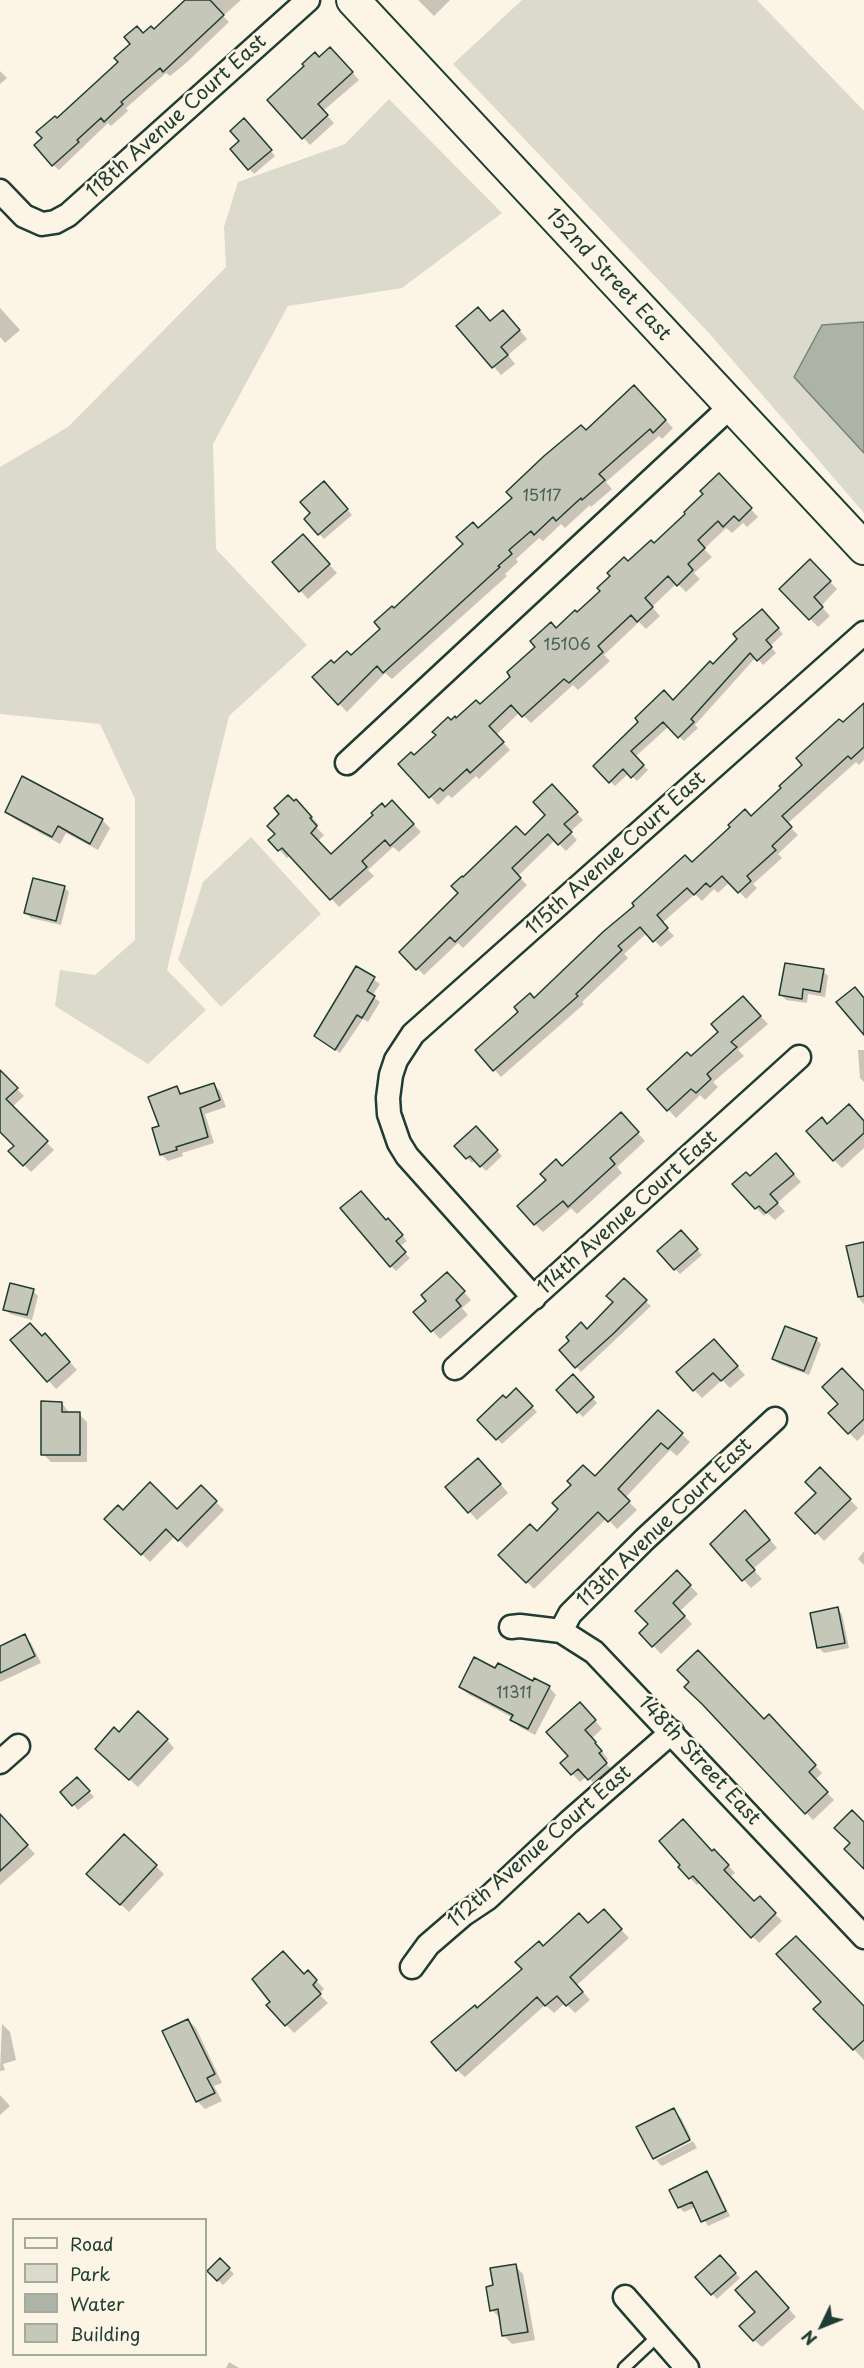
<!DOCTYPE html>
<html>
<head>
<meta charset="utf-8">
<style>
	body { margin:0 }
	#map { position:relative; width:864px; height:2368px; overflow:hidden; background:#fcf5e5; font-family:"Playpen Sans",sans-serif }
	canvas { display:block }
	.legend { position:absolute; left:12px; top:2218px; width:195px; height:138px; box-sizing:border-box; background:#fcf5e5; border:2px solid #a4ab9e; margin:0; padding:8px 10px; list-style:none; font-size:18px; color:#1f3d34 }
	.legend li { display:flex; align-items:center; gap:12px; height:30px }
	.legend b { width:30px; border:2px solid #a4ab9e }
	.north { position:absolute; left:792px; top:2296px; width:60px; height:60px; -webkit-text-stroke:4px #fcf5e5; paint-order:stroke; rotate:227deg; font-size:16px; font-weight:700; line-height:24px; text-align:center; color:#1f3d34 }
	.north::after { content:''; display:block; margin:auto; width:21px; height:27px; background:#1f3d34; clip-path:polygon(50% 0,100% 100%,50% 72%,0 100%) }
</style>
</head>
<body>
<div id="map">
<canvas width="864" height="2368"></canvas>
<ul class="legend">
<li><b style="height:8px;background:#fcf5e5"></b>Road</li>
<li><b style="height:16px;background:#dcdacc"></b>Park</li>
<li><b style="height:16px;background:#aeb3a7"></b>Water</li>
<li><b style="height:16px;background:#c5c7b9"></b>Building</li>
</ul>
<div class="north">N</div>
</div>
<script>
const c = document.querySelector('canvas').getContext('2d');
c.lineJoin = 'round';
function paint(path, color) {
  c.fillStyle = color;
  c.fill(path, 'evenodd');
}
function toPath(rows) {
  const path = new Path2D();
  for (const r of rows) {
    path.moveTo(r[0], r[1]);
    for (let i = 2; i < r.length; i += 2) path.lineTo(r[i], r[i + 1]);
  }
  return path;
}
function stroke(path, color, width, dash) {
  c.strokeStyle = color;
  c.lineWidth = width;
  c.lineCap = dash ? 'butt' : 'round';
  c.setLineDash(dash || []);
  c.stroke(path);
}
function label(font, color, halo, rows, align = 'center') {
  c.font = font + ' "Playpen Sans",sans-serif';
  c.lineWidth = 5;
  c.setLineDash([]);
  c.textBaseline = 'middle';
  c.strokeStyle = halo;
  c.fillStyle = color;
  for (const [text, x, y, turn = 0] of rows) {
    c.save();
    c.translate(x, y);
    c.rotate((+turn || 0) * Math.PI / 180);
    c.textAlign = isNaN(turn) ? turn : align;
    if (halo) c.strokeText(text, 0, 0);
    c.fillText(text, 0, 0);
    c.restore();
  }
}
paint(toPath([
	[522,0,757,0,864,111,864,322,822,325,794,377,864,453,864,513,709,333,453,64],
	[389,99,502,213,402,288,288,306,213,444,216,549,307,645,229,716,167,970,206,1010,148,1064,55,1006,60,970,95,975,135,940,135,799,100,724,0,714,0,467,68,427,226,267,224,227,238,182,345,144],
	[251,837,321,914,221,1007,178,960,203,882]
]), '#dcdacc');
const water = toPath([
	[864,322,864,453,794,377,822,325,864,322]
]);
paint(water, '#aeb3a7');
stroke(water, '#758479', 1.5);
paint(toPath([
	[188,0,196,0,203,7,211,0,241,0,223,16,229,22,185,64,170,76,166,73,126,108,128,111,111,126,108,123,59,170,53,165,58,120,120,63,143,35,154,31],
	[418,0,450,0,434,16],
	[337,55,359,80,323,111,334,123,310,145,269,100,319,59],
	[0,71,7,78,0,84],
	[249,125,275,156,254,174,232,150,241,142],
	[0,308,20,330,5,343,0,337],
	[511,320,527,339,508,355,515,364,501,375,458,326],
	[642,395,673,428,662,439,659,436,606,482,612,489,591,507,590,505,565,528,561,524,543,541,539,538,516,559,518,562,505,574,507,576,392,679,385,673,347,712,314,677,351,657,382,629,394,610,586,432],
	[727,483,758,517,747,527,743,523,732,533,726,528,704,549,712,557,694,573,700,579,686,592,677,583,652,607,660,616,646,629,639,622,604,655,610,661,578,690,573,685,531,723,520,712,496,735,510,750,479,779,476,776,452,798,448,795,438,805,400,764,414,757,451,722,480,706,512,677,556,629,577,614,628,563,654,545],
	[329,488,352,515,324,539,306,520],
	[310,544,337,573,308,599,274,562],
	[810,561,837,589,821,606,830,616,818,627,781,589],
	[767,616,783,634,770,646,776,653,763,665,756,657,695,725,698,728,684,741,669,726,635,757,648,770,637,781,629,773,615,786,595,766,673,702],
	[864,705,864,760,859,765,856,762,787,824,798,835,778,854,782,858,753,884,757,888,746,899,730,882,718,893,714,889,702,901,695,894,662,923,674,936,661,947,647,933,624,954,628,958,582,1002,584,1004,501,1077,477,1050,692,864,751,818],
	[552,786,583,820,570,832,577,840,566,851,555,840,518,876,527,885,463,948,458,943,424,975,401,952,460,893,463,879,525,836,547,815],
	[304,809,319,825,316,827,324,835,317,842,331,856,385,809,400,810,421,832,399,852,393,847,368,870,374,876,339,907,291,855,287,858,270,840],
	[7,812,102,820,110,828,98,850,66,833,60,844,15,819],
	[64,887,69,892,61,925,31,918,26,913],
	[357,968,380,984,372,996,380,1002,368,1022,363,1019,340,1053,316,1036],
	[823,971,828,976,825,997,808,994,807,1003,786,1000,781,995],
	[751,1006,768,1024,738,1050,744,1056,713,1082,718,1087,705,1100,700,1095,676,1118,649,1089,691,1058],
	[858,1050,864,1050,864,1082,860,1078],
	[7,1079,24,1096,12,1107,54,1150,31,1172,10,1151,16,1146,0,1130,0,1085],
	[213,1084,220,1091,226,1107,205,1114,214,1143,182,1153,183,1156,168,1161,161,1154,161,1127,177,1088,184,1095],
	[628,1122,645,1141,617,1167,622,1173,577,1214,571,1208,543,1232,535,1224,562,1168],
	[864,1122,864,1148,842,1168,834,1160,828,1125],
	[476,1128,502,1156,486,1171,475,1160,472,1163,456,1146],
	[784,1163,801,1182,777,1203,785,1211,775,1220,767,1213,764,1216,756,1208,750,1178],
	[386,1222,393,1225,407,1241,399,1247,410,1258,396,1271,391,1266],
	[686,1237,702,1255,680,1274,675,1269],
	[864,1243,864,1304,860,1300,848,1247],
	[624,1280,651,1306,581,1372,561,1350,587,1331,615,1302],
	[455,1282,471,1300,462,1308,468,1315,440,1339,416,1312],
	[33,1291,38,1296,32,1320,10,1314,5,1309],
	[42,1338,53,1343,77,1370,56,1389,12,1340],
	[816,1339,821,1344,809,1375,779,1364,774,1359],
	[722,1349,745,1375,730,1388,722,1380,702,1398,694,1390],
	[578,1381,597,1403,583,1417,578,1412],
	[516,1390,537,1412,502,1444,479,1420],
	[864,1393,864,1434,857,1441,830,1413],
	[62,1403,70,1414,79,1414,87,1422,87,1462,51,1462,43,1454],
	[658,1412,690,1442,677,1456,670,1450,625,1498,637,1510,617,1529,607,1518,534,1589,501,1555,537,1533,560,1509,573,1485,595,1478],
	[486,1467,508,1493,477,1520,447,1487],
	[820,1469,858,1508,824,1541,798,1513,818,1493],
	[201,1487,224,1510,187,1548,175,1536,150,1562,106,1519,123,1512,177,1511],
	[753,1520,777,1548,753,1569,762,1579,751,1588,712,1544],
	[864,1551,864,1565,858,1559],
	[677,1572,698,1594,680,1611,692,1624,661,1654,641,1633,650,1624],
	[837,1609,842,1614,849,1648,824,1653,819,1648,812,1614],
	[25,1636,31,1643,41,1663,0,1682,0,1648],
	[496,1670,549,1687,556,1695,535,1735,520,1727,512,1720,513,1718,468,1694,461,1687],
	[708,1708,776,1724,822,1773,815,1780,834,1800,813,1820],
	[588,1712,602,1729,592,1738,608,1759,605,1762,614,1772,597,1787,587,1776,580,1782,562,1763,570,1757],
	[119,1734,167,1740,174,1748,138,1787,105,1757],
	[82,1784,94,1797,78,1810,62,1792],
	[0,1816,35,1854,0,1885],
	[124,1836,164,1874,129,1912,96,1882],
	[712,1853,721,1857,735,1873,730,1877,754,1902,759,1898,782,1921,759,1943,700,1882,697,1885,690,1878],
	[611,1919,629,1938,577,1985,590,2000,575,2013,565,2003,554,2013,545,2005,465,2077,457,2070,524,1969,543,1948,589,1925],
	[304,1975,316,1980,324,1989,319,1994,328,2003,294,2033,268,2005],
	[864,2008,864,2060,815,2009],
	[188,2020,196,2028,222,2083,214,2086,222,2101,205,2109,197,2101],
	[2,2024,10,2032,16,2060,3,2064,5,2070,0,2071],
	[0,2095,10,2106,0,2115],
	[673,2110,681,2118,691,2138,655,2157,655,2159,638,2128],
	[693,2141,697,2148,662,2166,656,2160],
	[707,2173,712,2178,730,2216,708,2226,696,2207,684,2212,679,2207],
	[720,2257,740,2278,717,2299,697,2277],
	[220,2260,234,2274,223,2285,209,2271],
	[515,2266,523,2274,535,2340,512,2344,504,2336,500,2318,492,2310,494,2287],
	[764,2281,796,2317,762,2347,754,2340],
	[229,2362,239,2368,226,2368]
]), '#0003');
const building = toPath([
	[185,0,210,0,224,15,163,72,160,68,121,102,123,104,104,122,101,118,77,140,79,142,52,166,34,145,42,138,36,132,55,116,57,118,118,62,114,58,130,44,124,37,137,26,143,33,151,26,154,29,185,0],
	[330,47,353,72,318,104,328,115,302,139,267,100,304,66,302,64,315,52,319,57,330,47],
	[244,118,272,150,248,170,230,149,239,141,230,131,244,118],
	[478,307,490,321,503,310,520,330,501,347,508,355,492,368,456,326,478,307],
	[634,385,666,420,653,433,650,429,599,474,605,480,582,500,581,498,556,521,553,517,534,535,531,531,509,550,512,554,498,566,500,567,432,629,383,673,377,666,338,705,312,677,331,660,334,663,347,651,351,655,380,629,374,622,392,606,394,608,463,544,456,537,473,522,478,528,512,498,506,492,544,456,581,425,586,430,634,385],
	[719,473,752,508,739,521,734,516,723,527,718,521,698,540,705,548,688,564,693,570,677,586,668,576,645,598,653,607,637,622,631,615,598,646,603,652,569,683,564,679,522,717,511,705,489,726,504,742,470,773,467,769,443,791,440,788,429,798,398,764,411,752,414,755,436,735,432,732,448,717,451,720,455,716,456,718,476,700,480,704,510,677,507,672,535,647,530,641,551,622,556,628,575,610,577,612,600,591,597,588,610,576,607,573,624,557,628,561,651,540,654,543,685,514,684,512,703,494,700,491,719,473],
	[324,481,348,509,318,535,304,519,310,513,300,502,324,481],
	[303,534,330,564,299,592,272,562,303,534],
	[810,559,831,581,814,597,823,607,809,620,779,589,810,559],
	[762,609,779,628,766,640,772,647,757,661,750,653,691,719,694,722,678,738,663,722,631,751,644,765,631,778,623,769,609,783,593,766,638,722,635,718,664,690,673,700,710,661,713,664,737,639,733,634,762,609],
	[864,703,864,747,851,759,848,756,782,816,792,827,772,846,776,850,747,876,751,881,738,893,722,876,710,887,706,883,694,895,687,888,657,915,668,928,653,942,640,927,618,946,622,950,576,994,578,996,493,1071,475,1050,518,1012,514,1007,530,993,534,998,604,931,634,906,632,903,685,855,692,862,730,827,728,825,745,809,751,816,781,788,779,786,802,765,796,758,839,719,843,722,864,703],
	[22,776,103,819,90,844,58,826,52,837,5,812,22,776],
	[552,784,578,812,564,824,572,832,558,845,548,834,512,868,521,878,455,942,450,937,416,970,399,952,458,893,451,886,462,876,463,877,516,826,525,835,545,815,533,802,552,784],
	[288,795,294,801,296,799,312,817,310,818,317,826,311,833,331,854,373,815,371,813,382,803,385,807,392,800,414,824,390,846,385,840,362,861,367,867,330,900,282,848,278,851,268,840,275,834,267,826,279,814,274,808,288,795],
	[33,878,65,886,56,921,24,913,33,878],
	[785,963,824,969,820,992,803,989,802,999,779,995,785,963],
	[356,966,375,977,367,991,375,996,362,1018,357,1015,335,1050,314,1036,356,966],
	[855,987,864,998,864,1035,836,1002,855,987],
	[743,996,761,1016,731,1042,737,1047,707,1074,711,1079,696,1093,691,1089,667,1111,647,1089,687,1052,691,1056,718,1032,711,1024,743,996],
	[0,1070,18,1088,6,1099,48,1141,23,1166,8,1151,14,1146,0,1132,0,1070],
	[214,1083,220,1100,200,1108,208,1137,176,1147,177,1150,160,1155,152,1128,159,1126,148,1097,177,1086,180,1094,214,1083],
	[849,1104,864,1121,864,1133,833,1161,806,1131,822,1117,827,1124,849,1104],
	[621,1112,639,1132,610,1158,615,1164,568,1207,563,1201,534,1225,517,1206,546,1180,540,1174,556,1159,562,1166,621,1112],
	[476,1126,498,1150,480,1167,470,1156,466,1159,454,1146,476,1126],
	[776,1153,794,1174,770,1194,778,1203,766,1213,759,1206,755,1209,732,1184,746,1172,750,1176,776,1153],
	[361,1191,386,1220,388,1218,403,1235,396,1241,406,1252,390,1267,340,1208,361,1191],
	[681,1230,698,1249,674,1270,657,1251,681,1230],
	[864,1242,864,1296,858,1297,846,1246,864,1242],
	[447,1272,465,1291,456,1300,461,1306,431,1332,413,1312,426,1301,421,1295,447,1272],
	[624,1278,647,1300,613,1334,575,1368,559,1350,569,1341,566,1337,581,1322,587,1329,613,1302,606,1296,624,1278],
	[10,1283,34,1289,27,1315,3,1310,10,1283],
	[30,1323,42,1336,45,1333,70,1362,47,1382,10,1340,30,1323],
	[785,1326,817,1338,804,1371,772,1359,785,1326],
	[714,1339,738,1366,721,1381,713,1373,693,1391,676,1372,714,1339],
	[842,1368,864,1391,864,1419,848,1434,828,1413,838,1404,822,1387,842,1368],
	[573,1374,594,1397,577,1413,556,1390,573,1374],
	[516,1388,533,1406,496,1440,477,1420,503,1395,506,1398,516,1388],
	[41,1401,62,1402,62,1412,80,1412,80,1455,41,1455,41,1401],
	[658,1410,683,1433,668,1449,661,1443,618,1489,630,1501,608,1522,598,1512,526,1583,498,1555,530,1524,537,1531,558,1509,552,1503,571,1485,567,1481,583,1465,595,1476,658,1410],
	[478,1458,501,1484,468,1513,445,1487,478,1458],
	[820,1467,851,1499,815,1534,795,1513,816,1493,805,1482,820,1467],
	[150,1482,177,1509,201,1485,217,1501,178,1541,166,1529,141,1555,104,1519,118,1505,123,1510,150,1482],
	[745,1510,770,1540,746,1560,755,1570,742,1581,710,1544,745,1510],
	[677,1570,691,1585,673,1603,685,1616,652,1647,639,1633,648,1624,635,1611,677,1570],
	[838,1607,845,1643,817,1648,810,1613,838,1607],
	[25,1634,35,1656,0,1673,0,1646,25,1634],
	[698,1650,764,1719,769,1714,816,1765,809,1772,828,1792,805,1814,702,1704,684,1687,689,1682,677,1670,698,1650],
	[474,1657,495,1668,498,1663,533,1681,534,1678,550,1686,528,1729,510,1720,513,1715,459,1687,474,1657],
	[580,1702,596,1720,585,1730,596,1742,595,1743,602,1751,599,1753,607,1763,588,1780,578,1769,571,1775,560,1763,568,1756,546,1732,580,1702],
	[138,1711,168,1739,129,1780,95,1749,114,1727,119,1732,138,1711],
	[77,1777,90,1791,72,1806,60,1792,77,1777],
	[852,1810,864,1822,864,1869,844,1849,850,1843,834,1828,852,1810],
	[0,1814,28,1845,0,1871,0,1814],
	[683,1819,712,1851,714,1849,729,1865,724,1870,754,1901,760,1896,776,1913,751,1938,693,1876,689,1879,678,1867,680,1865,659,1841,683,1819],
	[124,1834,157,1865,120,1905,86,1874,124,1834],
	[604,1909,622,1929,570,1977,583,1992,566,2006,557,1996,545,2006,537,1997,456,2071,431,2042,475,2005,477,2008,522,1969,515,1962,539,1941,543,1946,579,1913,588,1923,604,1909],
	[796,1936,864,2006,864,2040,853,2050,813,2009,821,2002,776,1954,796,1936],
	[283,1951,304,1974,308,1970,317,1980,313,1985,321,1994,285,2026,266,2005,270,2002,252,1979,283,1951],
	[188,2019,215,2074,207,2078,215,2093,196,2102,162,2031,188,2019],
	[674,2108,690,2140,653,2159,636,2127,674,2108],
	[707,2171,726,2211,701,2222,692,2202,678,2208,669,2190,707,2171],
	[720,2255,736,2273,711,2295,695,2277,720,2255],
	[220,2258,230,2268,217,2281,207,2271,220,2258],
	[516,2264,528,2332,502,2336,498,2309,490,2311,486,2287,493,2285,490,2268,516,2264],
	[756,2271,789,2308,753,2341,739,2326,755,2312,735,2290,756,2271]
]);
paint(building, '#c5c7b9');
stroke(building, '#1f3d34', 1.5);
const lane = toPath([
	[624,2368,659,2335]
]);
const street = toPath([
	[0,191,24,216,42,224,55,222,68,215,308,0],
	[347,763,731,406],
	[534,1298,407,1156,399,1143,389,1114,388,1098,391,1075,396,1060,413,1034,864,633],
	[455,1368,799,1057],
	[511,1627,520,1626,561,1631,594,1652,864,1937],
	[561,1631,570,1614,645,1539,775,1419],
	[0,1762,18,1746],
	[412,1967,428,1945,464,1914,488,1898,569,1822,672,1732],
	[625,2297,687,2368]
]);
const secondary = toPath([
	[353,0,864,548]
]);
stroke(lane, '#1f3d34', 15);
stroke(street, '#1f3d34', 27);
stroke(secondary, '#1f3d34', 36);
stroke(lane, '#fcf5e5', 10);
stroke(street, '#fcf5e5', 22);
stroke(secondary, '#fcf5e5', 32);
label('16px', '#486055', null, [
	["15117",542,497],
	["15106",567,646],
	["11311",514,1694]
]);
label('20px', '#1f3d34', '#fcf5e5', [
	["118th Avenue Court East",177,117,-42],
	["152nd Street East",608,275,47],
	["115th Avenue Court East",616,854,-42],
	["114th Avenue Court East",628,1213,-42],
	["113th Avenue Court East",665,1523,-44],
	["148th Street East",699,1761,47],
	["112th Avenue Court East",540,1847,-41]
]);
</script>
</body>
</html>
